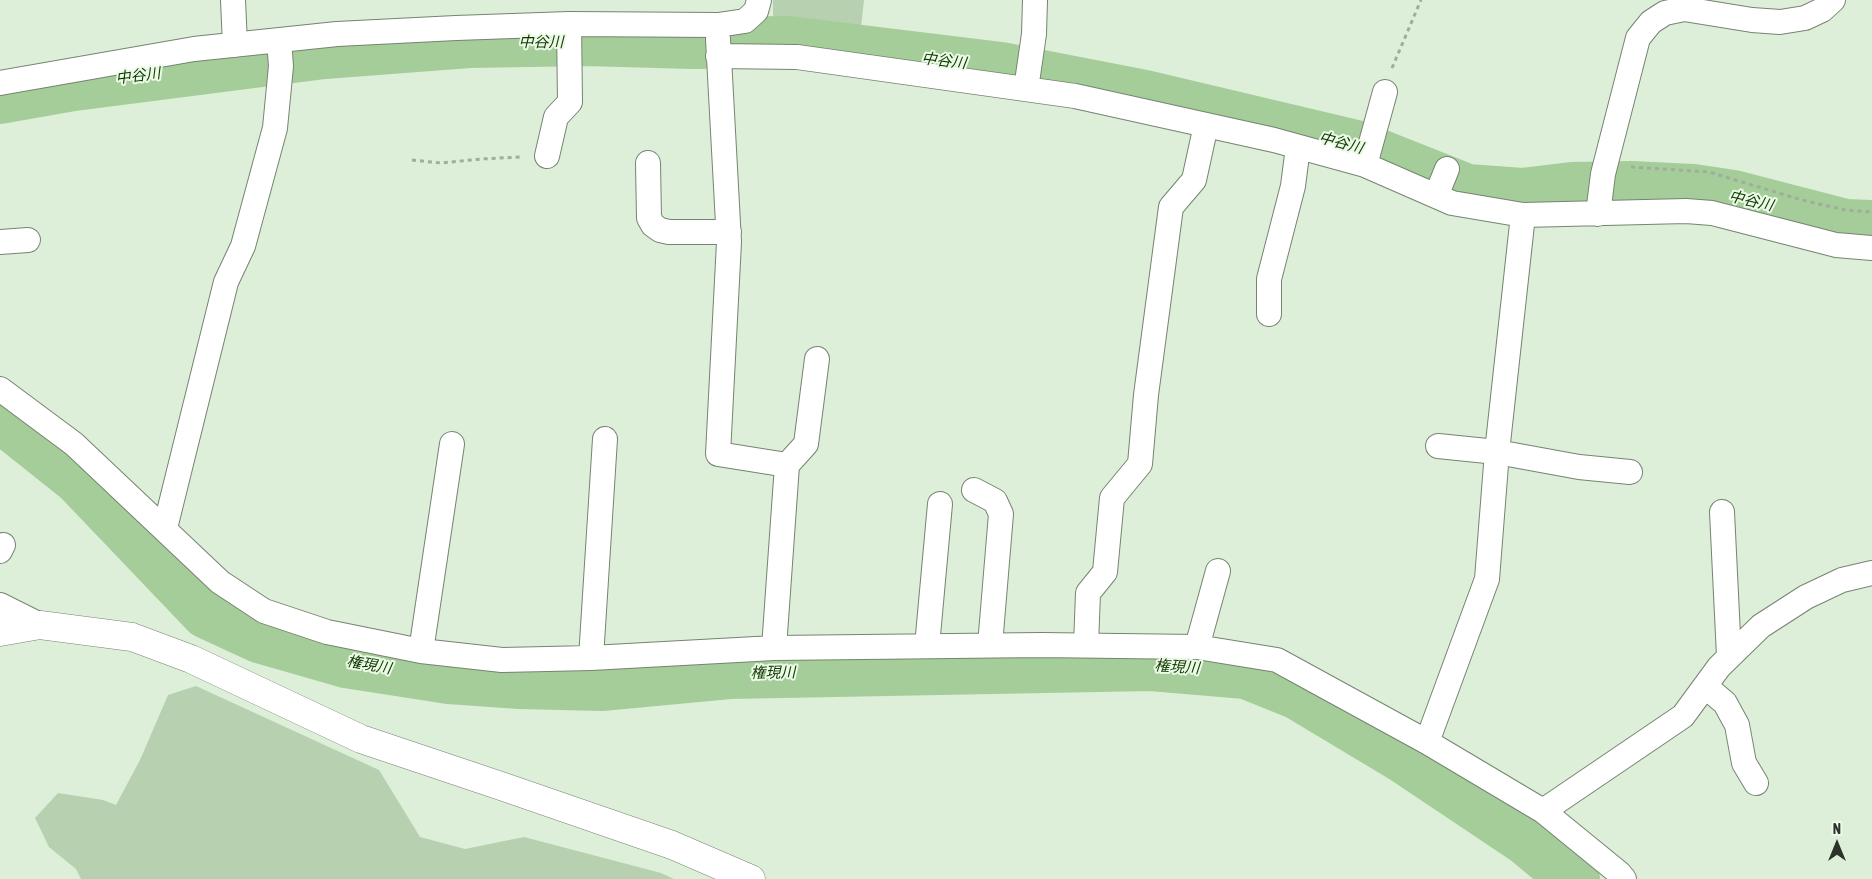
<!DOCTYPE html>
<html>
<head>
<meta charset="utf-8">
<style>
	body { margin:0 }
	#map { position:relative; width:1872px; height:879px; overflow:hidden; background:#ddeed9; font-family:"Asap Condensed",sans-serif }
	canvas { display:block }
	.north { position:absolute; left:1812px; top:819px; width:50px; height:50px; -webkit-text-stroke:4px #ebfbe6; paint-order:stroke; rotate:0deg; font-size:14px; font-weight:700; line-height:20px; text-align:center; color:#2c332b }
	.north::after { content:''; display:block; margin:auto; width:18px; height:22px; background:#2c332b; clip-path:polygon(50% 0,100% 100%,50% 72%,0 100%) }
</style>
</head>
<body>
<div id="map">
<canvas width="1872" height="879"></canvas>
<div class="north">N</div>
</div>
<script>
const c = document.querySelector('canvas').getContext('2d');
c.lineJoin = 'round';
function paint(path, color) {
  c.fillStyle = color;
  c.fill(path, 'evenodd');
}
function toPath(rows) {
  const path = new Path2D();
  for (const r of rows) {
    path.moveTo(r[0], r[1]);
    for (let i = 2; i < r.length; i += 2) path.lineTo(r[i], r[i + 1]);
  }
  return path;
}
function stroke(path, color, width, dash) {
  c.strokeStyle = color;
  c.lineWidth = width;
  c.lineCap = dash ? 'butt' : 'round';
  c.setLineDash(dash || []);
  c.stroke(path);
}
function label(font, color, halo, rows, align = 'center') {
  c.font = font + ' "Asap Condensed","Noto Sans JP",sans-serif';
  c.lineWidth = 4;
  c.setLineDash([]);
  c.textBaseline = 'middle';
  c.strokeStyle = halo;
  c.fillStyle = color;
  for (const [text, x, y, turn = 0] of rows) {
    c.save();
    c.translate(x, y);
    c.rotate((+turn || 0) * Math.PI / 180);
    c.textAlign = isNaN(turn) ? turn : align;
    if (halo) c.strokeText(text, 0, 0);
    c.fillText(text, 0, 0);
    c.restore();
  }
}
paint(toPath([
	[773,0,864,0,860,36,773,20],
	[196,686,379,770,420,837,465,849,524,837,661,873,674,879,81,879,76,869,49,847,35,818,58,793,103,800,116,805,140,760,168,695]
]), '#b7d0af');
stroke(toPath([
	[0,98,74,85,324,53,469,42,587,40,692,43,788,42,1001,68,1145,96,1356,146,1467,190,1522,194,1572,188,1631,187,1693,190,1733,196,1845,225,1872,226],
	[0,416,79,479,207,613,259,637,346,662,449,678,520,683,601,685,729,673,1151,665,1246,673,1298,694,1403,757,1527,840,1574,879]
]), '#a5cd99', 52);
const minor = toPath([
	[233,0,235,45],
	[718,39,729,242,718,454,787,465,774,648],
	[718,56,797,57,1075,96,1274,140,1365,165,1452,203,1523,215,1686,211,1712,213,1836,245,1872,248],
	[0,83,194,49,337,34,456,28,569,24,718,25,745,21,756,11,759,0],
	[1026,89,1034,34,1035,0],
	[547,156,556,117,570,102,569,24],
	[648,163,649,218,653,225,660,230,669,232,729,232],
	[1365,165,1385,92],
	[1436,196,1447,169],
	[1598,214,1603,174,1638,38,1651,22,1665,13,1684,9,1752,20,1780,22,1805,18,1822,10,1833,0],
	[0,242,28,240],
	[1269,314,1269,279,1293,186,1298,147],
	[0,389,74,444,220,582,264,611,327,632,421,651,502,660,591,658,774,648,1041,645,1197,647,1277,660,1427,742,1543,811,1619,873,1624,879],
	[1438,446,1497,452,1579,467,1630,472],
	[787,465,806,444,817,359],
	[974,490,995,501,1001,514,990,645],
	[1722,512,1729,656],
	[165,528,226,282,243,246,275,128,281,66,279,40],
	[0,551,3,545],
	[0,605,40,625],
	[1086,645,1088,593,1105,572,1112,498,1140,464,1146,395,1171,207,1194,180,1206,125],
	[927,646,940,504],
	[1197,647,1218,571],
	[421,651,452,444],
	[591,658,605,439],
	[1705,686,1725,703,1737,725,1744,763,1756,783],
	[1427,742,1487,579,1497,452,1523,215],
	[1543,811,1683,716,1719,667,1761,626,1806,597,1842,580,1872,573]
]);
const tertiary = toPath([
	[0,632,40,625,132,637,191,659,361,739,501,786,672,845,751,879]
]);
stroke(minor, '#768471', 26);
stroke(tertiary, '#768471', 29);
stroke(toPath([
	[1392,68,1421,0],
	[412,160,441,163,481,159,521,157],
	[1631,167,1709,172,1802,200,1845,210,1872,212]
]), '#9fad9c', 3, [4, 4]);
stroke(minor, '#fff', 24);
stroke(tertiary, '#fff', 28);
label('italic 15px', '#103701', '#ebfbe6', [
	["中谷川",541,42],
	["中谷川",944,61,7],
	["中谷川",138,76,-7],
	["中谷川",1341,143,15],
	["中谷川",1751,201,13],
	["権現川",369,665,10],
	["権現川",1177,667,4],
	["権現川",773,673,-1]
]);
</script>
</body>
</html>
